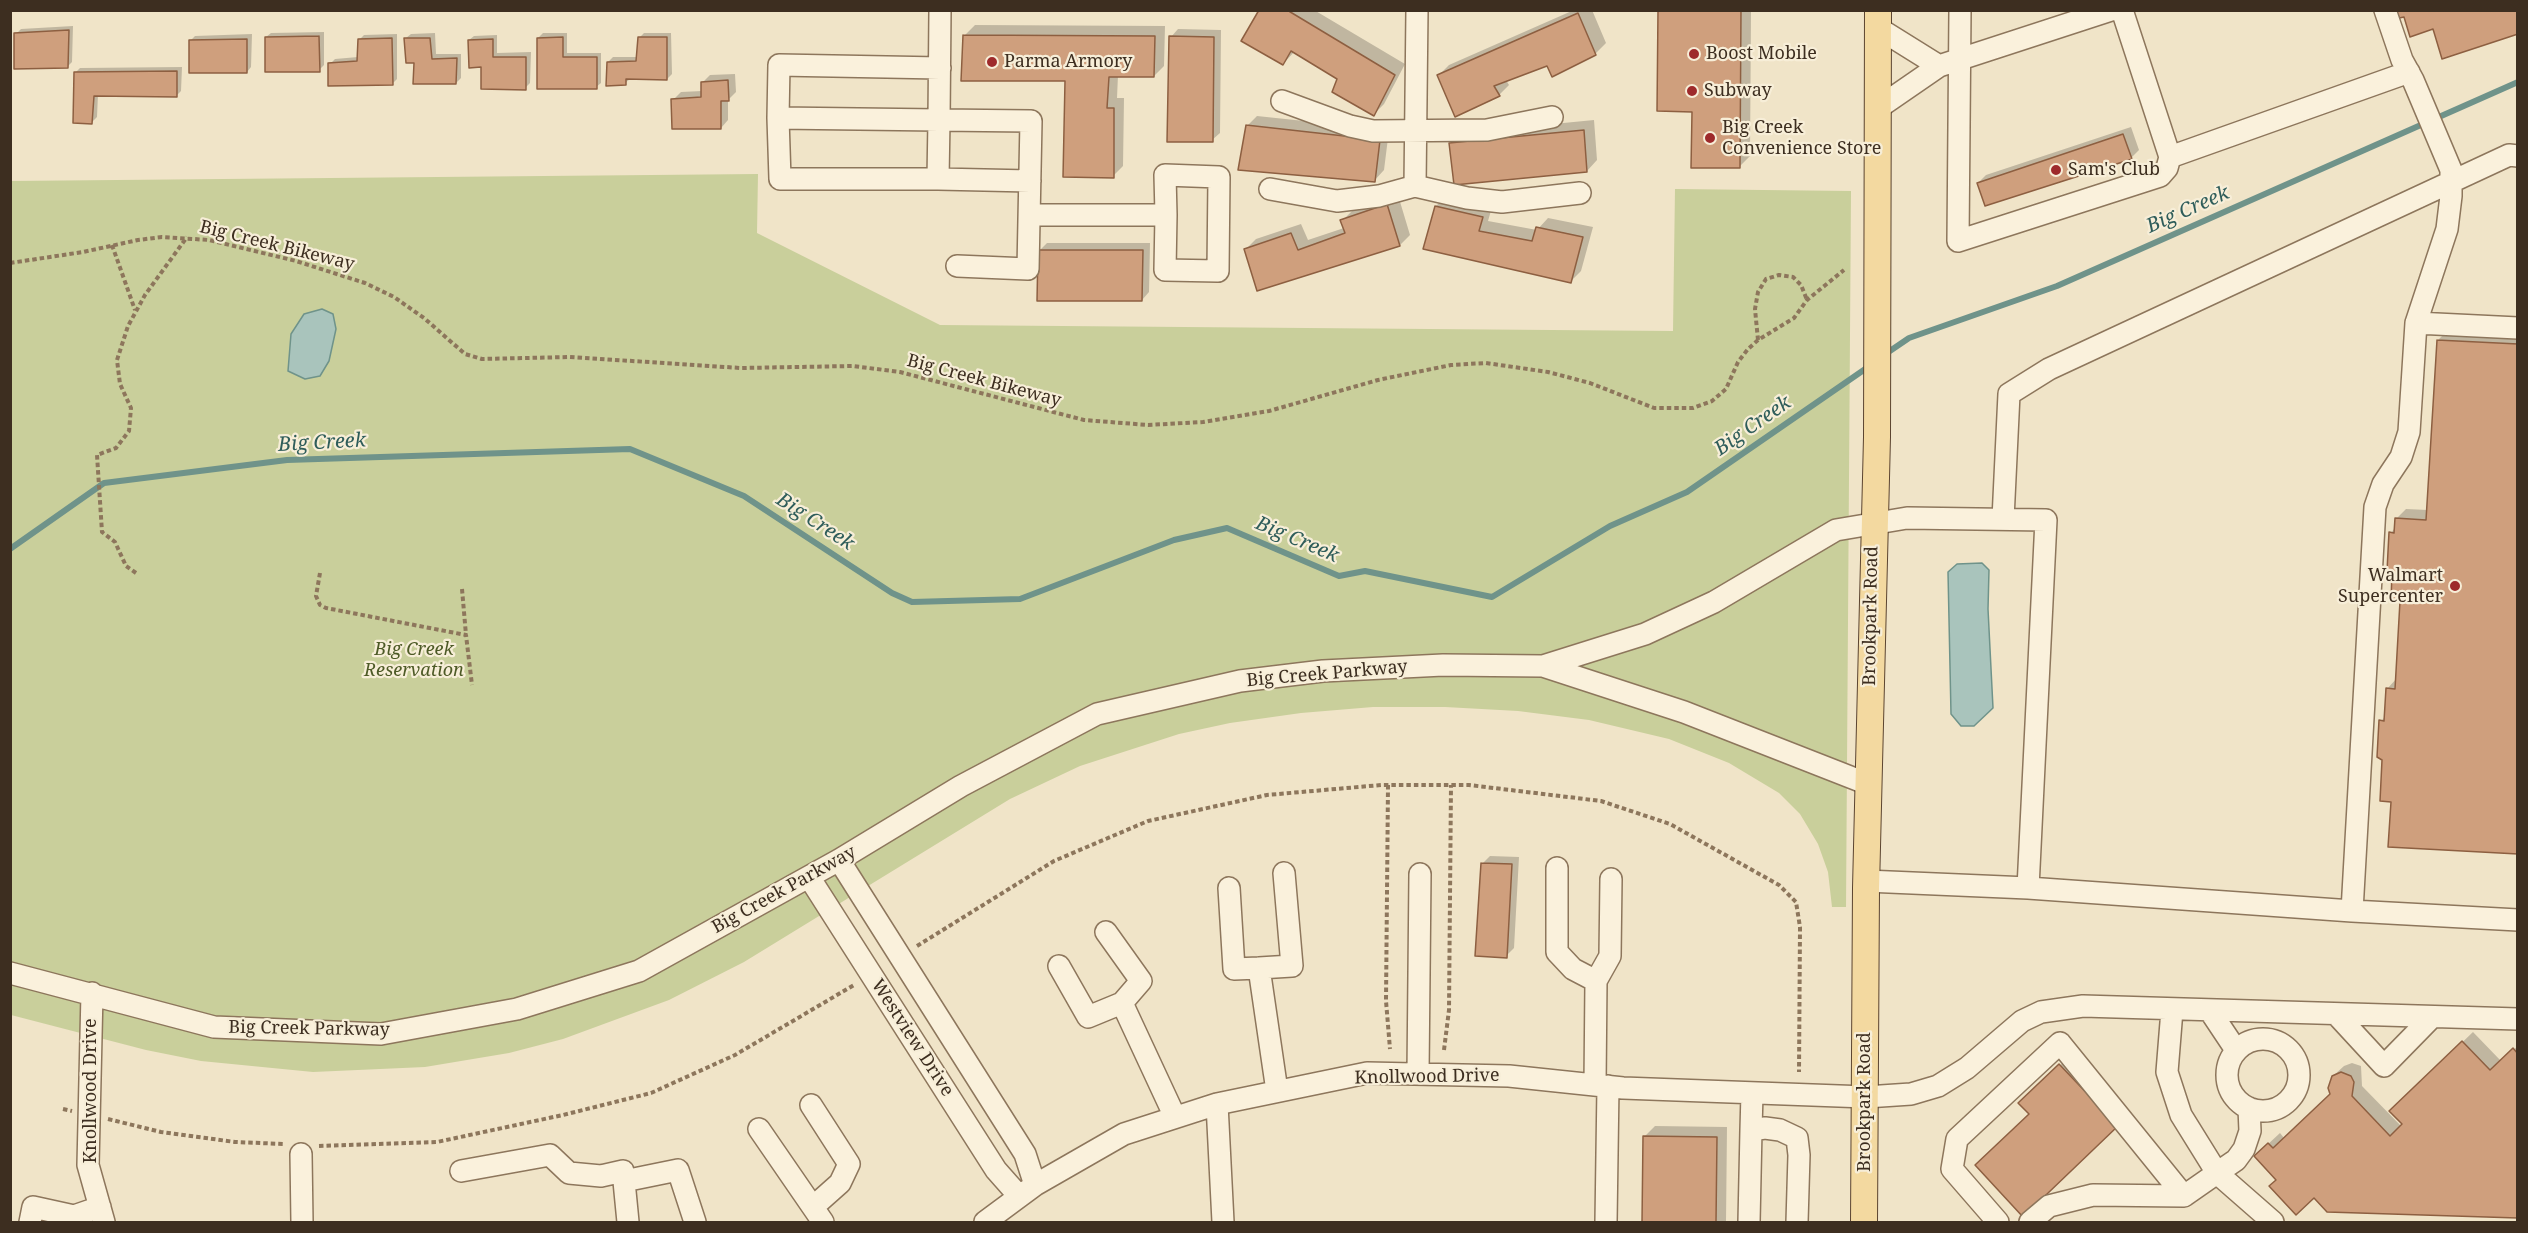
<!DOCTYPE html>
<html>
<head>
<meta charset="utf-8">
<style>
	body { margin:0 }
	#map { position:relative; width:2528px; height:1233px; overflow:hidden; background:#f0e4c8; font-family:"Noto Serif",serif }
	canvas { display:block }
	.frame { position:absolute; inset:0; border:12px solid #3d2e20; pointer-events:none }
</style>
</head>
<body>
<div id="map">
<canvas width="2528" height="1233"></canvas>
<div class="frame"></div>
</div>
<script>
const c = document.querySelector('canvas').getContext('2d');
c.lineJoin = 'round';
function paint(path, color) {
  c.fillStyle = color;
  c.fill(path, 'evenodd');
}
function toPath(rows) {
  const path = new Path2D();
  for (const r of rows) {
    if (r.length === 3) {
      path.moveTo(r[0] + r[2], r[1]);
      path.arc(r[0], r[1], r[2], 0, 2 * Math.PI);
      continue;
    }
    path.moveTo(r[0], r[1]);
    for (let i = 2; i < r.length; i += 2) path.lineTo(r[i], r[i + 1]);
  }
  return path;
}
function stroke(path, color, width, dash) {
  c.strokeStyle = color;
  c.lineWidth = width;
  c.lineCap = dash ? 'butt' : 'round';
  c.setLineDash(dash || []);
  c.stroke(path);
}
function label(font, color, halo, rows, align = 'center') {
  c.font = font + ' "Noto Serif",serif';
  c.lineWidth = 4.5;
  c.setLineDash([]);
  c.textBaseline = 'middle';
  c.strokeStyle = halo;
  c.fillStyle = color;
  for (const [text, x, y, turn = 0] of rows) {
    c.save();
    c.translate(x, y);
    c.rotate((+turn || 0) * Math.PI / 180);
    c.textAlign = isNaN(turn) ? turn : align;
    if (halo) c.strokeText(text, 0, 0);
    c.fillText(text, 0, 0);
    c.restore();
  }
}
paint(toPath([
	[758,174,757,233,940,325,1673,331,1675,189,1851,191,1846,907,1832,907,1828,872,1818,844,1800,814,1779,793,1729,763,1669,739,1589,720,1518,711,1445,707,1373,707,1301,713,1230,723,1179,734,1080,766,1010,799,744,962,669,1000,563,1039,509,1053,425,1067,313,1072,201,1061,146,1050,11,1015,10,181]
]), '#c9cf9b');
const water = toPath([
	[322,309,333,314,336,329,329,361,320,376,305,379,288,371,291,334,304,314,322,309],
	[1982,563,1989,570,1988,609,1993,708,1974,726,1961,726,1951,714,1948,572,1957,564,1982,563]
]);
paint(water, '#a9c4bc');
stroke(water, '#6f938a', 1.5);
paint(toPath([
	[1261,10,1314,10,1405,64,1384,104,1374,114,1339,78,1295,51,1283,64],
	[1574,10,1592,10,1606,43,1596,53,1552,75,1548,65,1506,80,1509,85,1499,95,1438,76,1449,65],
	[1660,10,1751,10,1750,156,1740,166,1694,111],
	[975,25,1165,26,1164,66,1154,76,1118,75,1117,98,1124,98,1123,166,1113,176,1066,79,965,35],
	[73,26,72,62,68,66,16,34,21,29],
	[1178,29,1221,30,1220,133,1212,140,1171,37],
	[324,32,324,65,319,70,266,37,271,33],
	[435,33,436,54,461,54,461,78,456,83,415,62,406,38,411,34],
	[543,33,567,33,567,53,601,53,601,83,596,87,538,38],
	[644,33,671,33,672,74,667,79,630,79,625,83,608,62,613,57,638,57,639,38],
	[252,34,251,67,247,72,190,41,195,36],
	[397,34,397,79,392,84,330,64,335,59,358,57,359,40,364,35],
	[497,35,497,53,531,52,530,83,525,88,469,40,474,36],
	[182,67,181,91,176,96,98,94,97,117,92,122,76,72,80,68],
	[735,74,736,92,728,100,728,120,721,128,673,100,681,92,702,91,702,83,710,75],
	[1257,116,1389,130,1384,170,1374,181,1247,126],
	[1594,120,1597,160,1587,171,1451,143,1461,133],
	[2131,127,2139,150,2131,158,1978,183,1986,175],
	[1398,195,1410,235,1400,245,1258,289,1246,249,1256,239,1301,224,1308,240,1344,228,1342,221,1352,211],
	[1447,196,1492,207,1488,221,1537,230,1548,218,1593,227,1581,271,1571,281,1425,248,1436,206],
	[1047,243,1150,243,1149,292,1142,300,1040,250],
	[2448,330,2518,334,2518,852,2392,801,2384,759,2381,721,2386,716,2387,689,2397,678,2402,600,2394,571,2391,533,2395,528,2396,519,2406,509,2428,510,2438,340],
	[1490,856,1519,857,1514,948,1506,956,1482,864],
	[2473,1032,2501,1061,2518,1046,2518,1217,2314,1195,2278,1180,2266,1146,2280,1133,2284,1138,2332,1094,2333,1076,2344,1066,2352,1063,2361,1066,2362,1086,2401,1126,2404,1124,2391,1111],
	[2071,1055,2117,1125,2030,1114,2021,1103],
	[1655,1126,1727,1127,1726,1222,1643,1222,1644,1137]
]), '#0003');
stroke(toPath([
	[1884,355,1909,338,2057,286,2518,82],
	[10,549,104,483,287,460,630,449,744,496,892,593,912,602,1020,599,1174,540,1227,528,1339,576,1365,571,1492,597,1610,526,1687,492,1871,365]
]), '#6f938a', 6);
const building = toPath([
	[1259,10,1287,10,1395,75,1374,116,1332,92,1337,79,1291,51,1283,65,1241,41,1259,10],
	[1658,10,1741,10,1740,168,1691,168,1692,112,1657,111,1658,10],
	[2396,10,2518,10,2518,34,2442,59,2433,29,2410,37,2404,17,2399,18,2396,10],
	[1578,13,1596,55,1552,77,1547,66,1494,86,1500,96,1455,117,1437,75,1578,13],
	[69,30,68,68,14,69,14,33,69,30],
	[963,35,1155,36,1154,77,1109,77,1107,108,1114,108,1114,178,1063,177,1065,81,961,81,963,35],
	[319,36,320,72,265,72,265,37,319,36],
	[1169,36,1214,37,1213,142,1167,142,1169,36],
	[563,37,563,57,597,57,597,89,537,89,537,38,563,37],
	[638,37,667,37,667,80,626,79,626,85,606,86,607,62,636,61,638,37],
	[392,38,393,85,328,86,328,63,357,61,358,39,392,38],
	[404,38,430,38,432,59,457,58,456,84,413,84,414,63,406,63,404,38],
	[247,39,247,73,189,73,189,40,247,39],
	[493,39,493,57,526,57,526,90,481,89,481,67,469,68,468,40,493,39],
	[177,71,177,97,94,96,92,124,73,123,74,72,177,71],
	[728,80,729,101,721,101,721,129,672,129,671,99,701,97,701,82,728,80],
	[1246,125,1380,140,1375,182,1238,170,1246,125],
	[1584,130,1587,172,1454,185,1449,143,1584,130],
	[2123,134,2132,159,1985,206,1977,183,2123,134],
	[1387,204,1400,246,1257,291,1244,249,1291,233,1298,250,1345,233,1340,220,1387,204],
	[1435,206,1483,217,1479,231,1532,241,1536,227,1583,237,1571,283,1423,249,1435,206],
	[1038,250,1143,250,1142,301,1037,301,1038,250],
	[2437,340,2518,344,2518,854,2388,847,2391,802,2380,801,2382,760,2377,757,2379,720,2384,721,2386,688,2395,689,2400,601,2391,601,2392,572,2387,571,2389,532,2394,533,2395,518,2426,520,2437,340],
	[1481,863,1512,864,1507,958,1475,956,1481,863],
	[2462,1041,2490,1070,2513,1048,2518,1054,2518,1218,2327,1212,2314,1198,2296,1215,2269,1186,2276,1180,2254,1156,2268,1143,2273,1148,2330,1094,2328,1088,2332,1076,2341,1072,2351,1076,2354,1082,2352,1096,2390,1136,2402,1124,2389,1111,2462,1041],
	[2059,1064,2118,1126,2023,1217,1975,1165,2029,1114,2018,1103,2059,1064],
	[1643,1136,1717,1137,1716,1222,1642,1222,1643,1136]
]);
paint(building, '#cf9f7d');
stroke(building, '#8d5f41', 1.5);
const minor = toPath([
	[1960,10,1958,241,2160,176,2167,168,2170,157,2122,10],
	[1878,28,1939,66],
	[940,68,779,65,778,118,939,120,940,10],
	[1282,101,1350,126,1373,131,1487,130,1552,117],
	[1878,108,1939,66,2111,10],
	[778,118,780,179,938,179,939,120,1031,121,1028,269,957,266],
	[2170,157,2409,72],
	[938,179,1030,181],
	[1415,186,1467,198,1502,202,1580,193],
	[1270,189,1337,201,1379,196,1415,186,1417,10],
	[1030,215,1166,215,1165,270,1218,271,1219,177,1165,175,1166,215],
	[2416,323,2518,328],
	[2003,519,2009,394,2049,369,2509,155,2518,156],
	[1543,666,1684,712,1868,784],
	[839,860,1025,1154,1035,1185],
	[1557,868,1557,952,1573,969,1596,981],
	[809,877,996,1170,1019,1196],
	[1866,881,2028,888,2352,911,2375,507,2383,484,2401,457,2409,432,2416,323,2447,229,2451,196,2451,170,2413,80,2402,60,2385,10],
	[1229,888,1234,969,1259,968],
	[2352,911,2518,920],
	[1106,932,1141,981,1122,1003],
	[1059,966,1088,1017,1122,1003,1175,1117],
	[10,973,214,1027,381,1034,517,1009,639,971,839,860,961,786,1097,714,1240,681,1323,671,1443,665,1543,666,1645,634,1714,602,1836,530,1907,518,2046,520,2028,888],
	[92,993,88,1165,104,1222],
	[2172,1010,2167,1072,2181,1115,2217,1173,2236,1160,2244,1149,2250,1131,2249,1108],
	[2210,1011,2236,1050],
	[2336,1014,2384,1066,2432,1017],
	[2263,1075,36],
	[1418,1074,1420,874],
	[1595,1085,1596,981,1610,956,1611,879],
	[1277,1091,1259,968,1292,966,1284,873],
	[1217,1104,1223,1222],
	[811,1105,849,1164,840,1183,813,1207],
	[759,1129,823,1222],
	[1751,1130,1752,1093],
	[301,1154,302,1222],
	[461,1171,550,1155,569,1173,601,1176,623,1171,628,1222],
	[624,1181,678,1170,695,1222],
	[30,1222,33,1207,74,1216,100,1207],
	[985,1222,1035,1185,1124,1134,1217,1104,1367,1073,1509,1076,1623,1088,1866,1097,1911,1094,1938,1086,1967,1068,2022,1021,2041,1012,2083,1006,2518,1019],
	[1606,1222,1608,1086],
	[1749,1222,1751,1130,1765,1128,1780,1130,1797,1138,1799,1155,1797,1222],
	[1998,1222,1952,1169,1957,1139,2060,1043,2184,1196],
	[2030,1222,2049,1206,2093,1195,2184,1196,2217,1173,2273,1222]
]);
const major = toPath([
	[1864,1222,1866,888,1877,437,1878,10]
]);
stroke(minor, '#8d765c', 24);
stroke(major, '#5b4430', 28);
stroke(toPath([
	[112,245,135,310],
	[10,263,83,252,138,240,162,237,209,240,296,261,365,283,394,297,424,318,465,354,482,359,570,357,741,368,853,366,900,372,1084,420,1148,425,1203,422,1269,411,1378,380,1451,365,1486,363,1548,372,1590,383,1654,408,1693,408,1712,401,1726,389,1738,362,1748,349,1758,340,1794,318,1807,300,1844,270],
	[1758,340,1755,309,1758,292,1766,279,1779,275,1793,277,1801,285,1807,300],
	[136,573,126,566,115,542,102,532,97,455,116,448,129,431,131,408,120,384,117,360,128,326,145,295,187,237],
	[320,573,316,596,320,605,326,608,466,635,472,685],
	[462,589,466,635],
	[1388,785,1386,1001,1390,1049],
	[917,946,1054,861,1148,821,1267,795,1381,785,1469,785,1601,801,1670,824,1779,885,1796,902,1800,927,1799,1072],
	[1444,1050,1449,1010,1451,785],
	[63,1109,72,1111],
	[108,1119,161,1132,235,1142,284,1144],
	[319,1146,437,1142,563,1115,651,1093,735,1055,854,985]
]), '#8d765c', 4, [4.5, 3]);
stroke(minor, '#faf1dc', 21);
stroke(major, '#f3d9a0', 26);
for (const [x, y, r, color] of [
	[1694,54,6,"#9e2a2b"],
	[992,62,6,"#9e2a2b"],
	[1692,91,6,"#9e2a2b"],
	[1710,138,6,"#9e2a2b"],
	[2056,170,6,"#9e2a2b"],
	[2455,586,6,"#9e2a2b"]
]) {
  const dot = new Path2D();
  dot.arc(x, y, r, 0, 2 * Math.PI);
  c.fillStyle = color;
  c.fill(dot);
  stroke(dot, '#f7eed8', 2);
}
label('18px', '#3d2e20', '#f7eed8', [
	["Boost Mobile",1706,54],
	["Parma Armory",1004,62],
	["Subway",1704,91],
	["Big Creek",1722,128],
	["Convenience Store",1722,149],
	["Sam's Club",2068,170],
	["Walmart",2443,576,"right"],
	["Supercenter",2443,597,"right"]
], 'left');
label('18px', '#3d2e20', '#f7eed8', [
	["Big Creek Bikeway",277,246,14],
	["Big Creek Bikeway",984,381,15],
	["Brookpark Road",1871,616,-89],
	["Big Creek Parkway",1327,674,-5],
	["Big Creek Parkway",784,890,-29],
	["Big Creek Parkway",309,1029,1],
	["Westview Drive",912,1038,57],
	["Knollwood Drive",1427,1077,-1],
	["Knollwood Drive",91,1091,-90],
	["Brookpark Road",1865,1102,-90]
]);
label('italic 18px', '#4d5a26', '#f7eed8', [
	["Big Creek",414,650],
	["Reservation",414,671]
]);
label('italic 20px', '#2f5d5a', '#f7eed8', [
	["Big Creek",2188,210,-24],
	["Big Creek",1753,426,-35],
	["Big Creek",322,443,-3],
	["Big Creek",815,522,33],
	["Big Creek",1297,540,23]
]);
</script>
</body>
</html>
